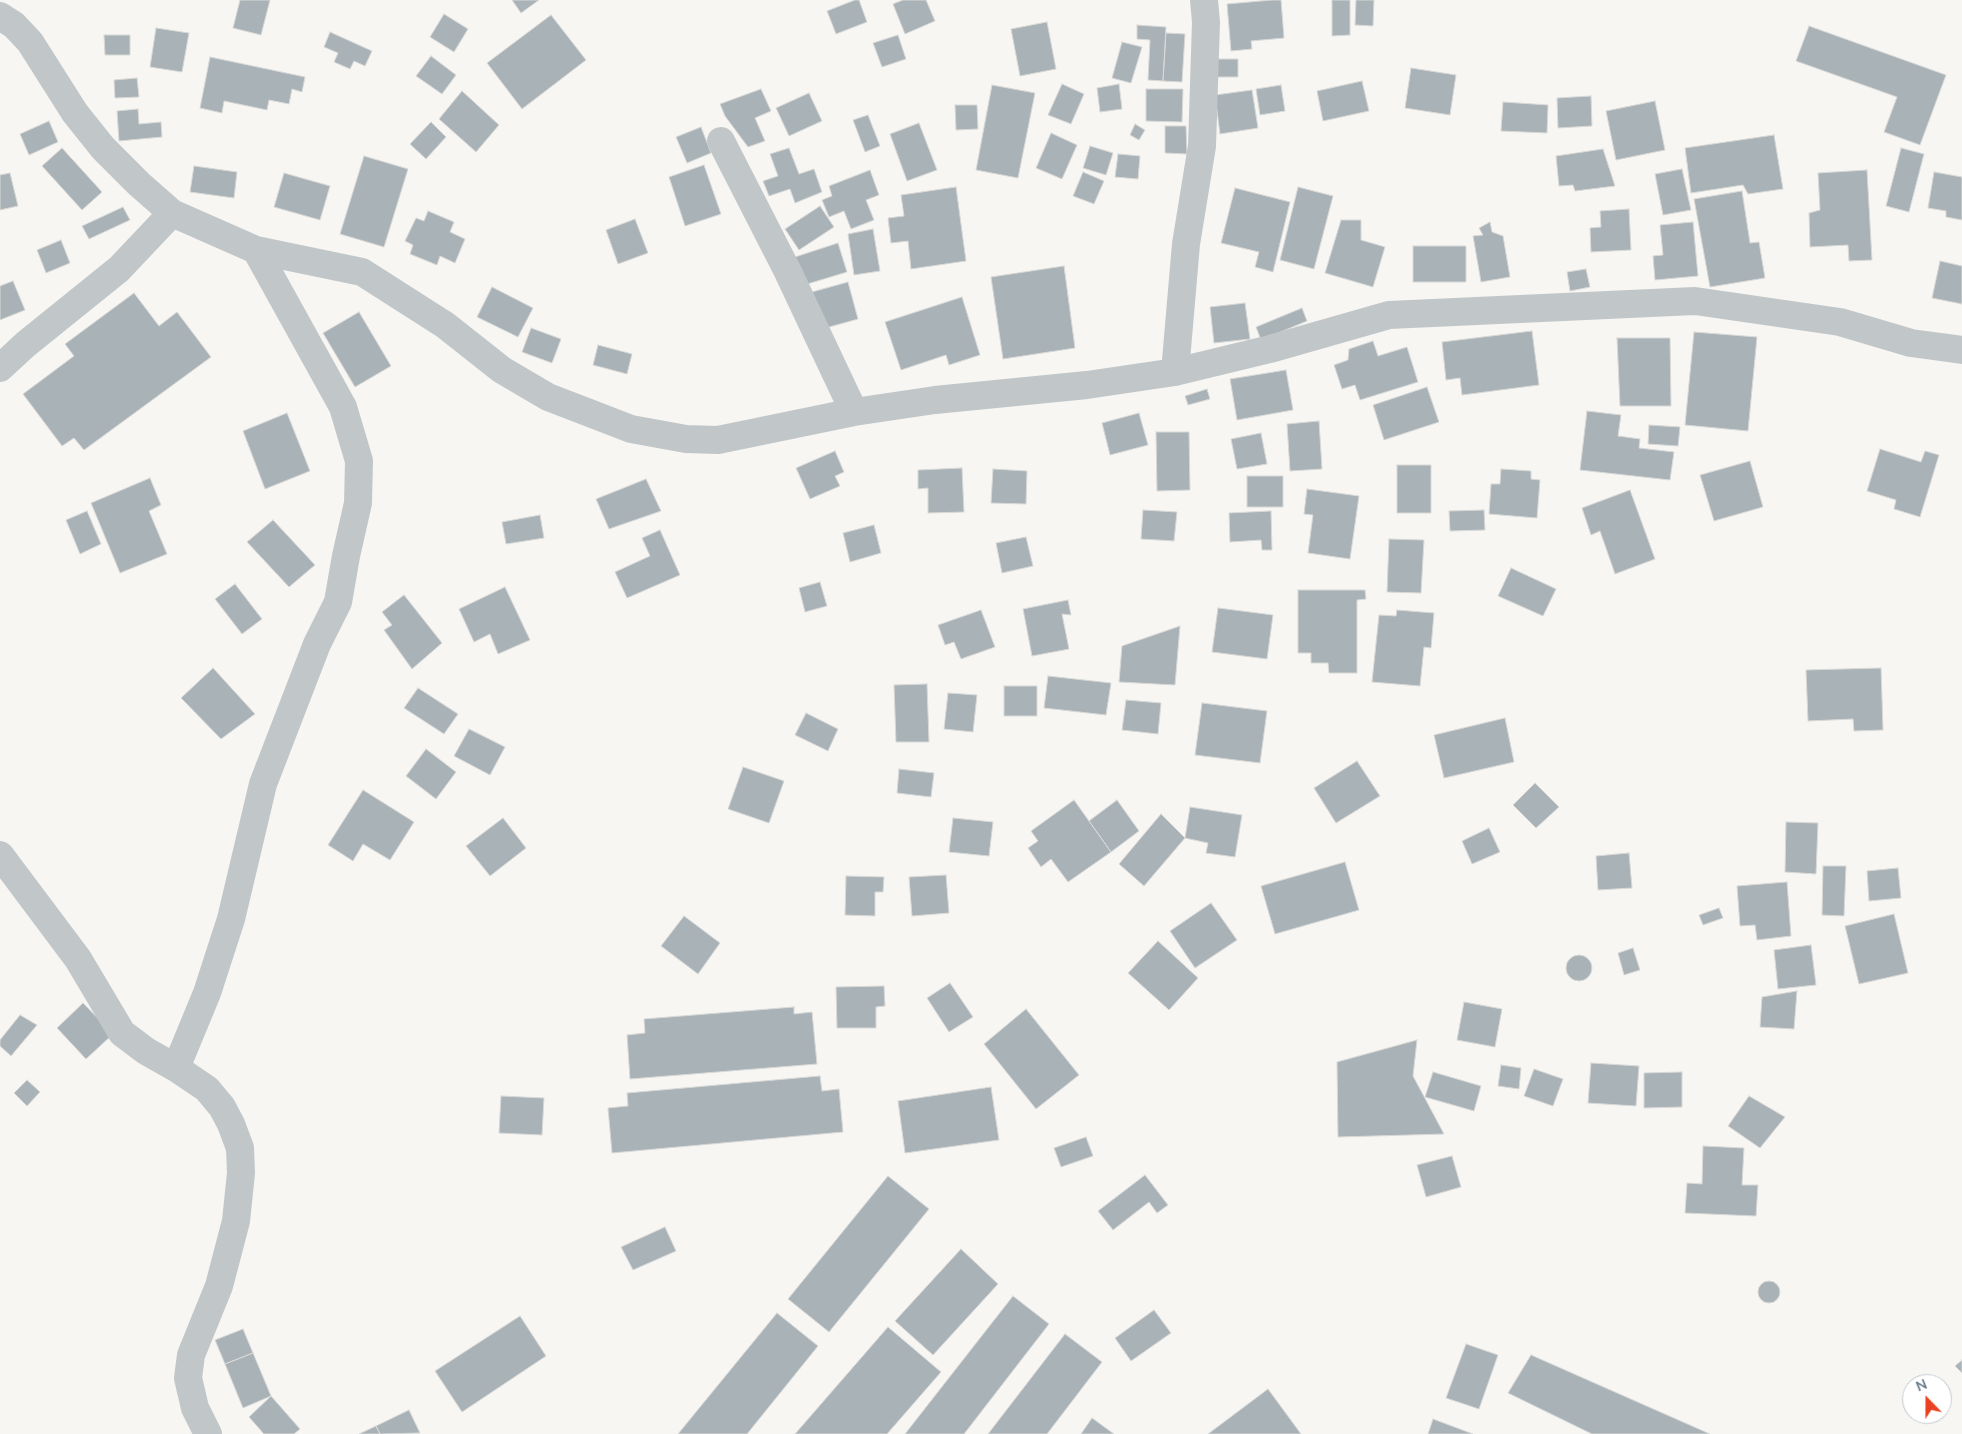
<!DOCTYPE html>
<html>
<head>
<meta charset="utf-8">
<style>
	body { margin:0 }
	#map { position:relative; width:1962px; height:1434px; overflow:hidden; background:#f7f6f3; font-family:"Nunito Sans",sans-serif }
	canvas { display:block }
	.north { position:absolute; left:1902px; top:1374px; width:50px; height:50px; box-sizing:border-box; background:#fff; border:1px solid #c1c9ce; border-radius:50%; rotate:338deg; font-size:14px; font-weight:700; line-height:20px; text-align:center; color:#647985 }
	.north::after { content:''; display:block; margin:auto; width:18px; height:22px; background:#e94121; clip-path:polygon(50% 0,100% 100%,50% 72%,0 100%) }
</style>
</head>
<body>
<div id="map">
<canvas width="1962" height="1434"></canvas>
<div class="north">N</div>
</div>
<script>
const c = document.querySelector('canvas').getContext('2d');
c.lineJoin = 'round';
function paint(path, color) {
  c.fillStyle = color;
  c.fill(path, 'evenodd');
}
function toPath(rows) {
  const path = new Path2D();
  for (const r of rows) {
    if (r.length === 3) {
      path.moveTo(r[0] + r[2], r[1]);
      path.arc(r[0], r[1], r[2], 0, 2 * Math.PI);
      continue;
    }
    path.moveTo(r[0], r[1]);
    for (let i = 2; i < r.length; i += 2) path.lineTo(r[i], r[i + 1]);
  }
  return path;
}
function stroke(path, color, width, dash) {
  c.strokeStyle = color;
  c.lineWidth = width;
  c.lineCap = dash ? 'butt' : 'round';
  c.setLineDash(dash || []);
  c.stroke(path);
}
const building = toPath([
	[240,0,270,0,261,35,233,28,240,0],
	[512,0,539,0,521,13,512,0],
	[855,0,859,0,867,22,836,34,827,11,855,0],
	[903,0,926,0,935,21,905,34,893,4,903,0],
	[1272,0,1281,0,1284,38,1251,41,1252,49,1231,51,1227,4,1272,0],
	[1332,0,1350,0,1350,35,1332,36,1332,0],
	[1356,0,1374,0,1373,26,1355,25,1356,0],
	[444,14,468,29,454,52,430,37,444,14],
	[551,15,586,60,522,109,487,63,551,15],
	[1047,22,1056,69,1020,76,1011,29,1047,22],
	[1137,25,1166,27,1163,81,1148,80,1150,40,1137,39,1137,25],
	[1809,26,1946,75,1920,145,1884,132,1897,97,1796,61,1809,26],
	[156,28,189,33,182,72,150,67,156,28],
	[330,32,372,51,365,66,354,61,350,69,334,62,338,53,324,47,330,32],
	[1166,33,1185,34,1182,82,1163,81,1166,33],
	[104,35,130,35,130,55,105,55,104,35],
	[898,35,906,59,882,67,873,43,898,35],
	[1122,42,1142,47,1131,83,1112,78,1122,42],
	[431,56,456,75,442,94,416,76,431,56],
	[210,57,305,77,302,92,292,89,289,104,269,100,267,110,224,101,222,113,200,108,210,57],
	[1216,59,1238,59,1238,77,1216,77,1216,59],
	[1411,68,1456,75,1450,115,1405,108,1411,68],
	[137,78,139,97,115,98,114,80,137,78],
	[1362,81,1369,111,1323,121,1317,91,1362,81],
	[1062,84,1084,94,1071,124,1048,115,1062,84],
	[1119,84,1122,109,1100,112,1097,88,1119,84],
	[992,85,1035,93,1018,178,976,170,992,85],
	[1281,85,1285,111,1260,115,1256,89,1281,85],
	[761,89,771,111,755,118,765,141,748,147,725,116,720,104,761,89],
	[1146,89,1183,89,1182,122,1146,121,1146,89],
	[1252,90,1258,128,1220,134,1215,95,1252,90],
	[462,91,499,125,476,152,439,119,462,91],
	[809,93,822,121,789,136,776,108,809,93],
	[1591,96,1592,126,1558,128,1557,98,1591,96],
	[1655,101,1665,150,1616,160,1606,111,1655,101],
	[1503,102,1548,105,1547,133,1501,131,1503,102],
	[955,105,977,105,978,129,956,130,955,105],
	[138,109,139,124,161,122,162,137,119,141,117,111,138,109],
	[868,115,880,146,865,152,853,120,868,115],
	[49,121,58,142,29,155,20,134,49,121],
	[431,122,446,137,426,159,410,144,431,122],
	[919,123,937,170,907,181,890,134,919,123],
	[1135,124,1145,130,1139,140,1130,135,1135,124],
	[1165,126,1186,126,1187,154,1165,153,1165,126],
	[701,127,711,153,687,163,676,137,701,127],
	[1051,133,1077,145,1062,179,1036,168,1051,133],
	[1774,135,1783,189,1748,194,1743,185,1691,193,1685,148,1774,135],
	[1090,146,1113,153,1106,175,1083,168,1090,146],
	[62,148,102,192,82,210,42,166,62,148],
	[789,148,799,174,814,169,822,192,795,203,790,189,769,196,763,181,778,176,770,154,789,148],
	[1901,148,1924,154,1909,212,1886,206,1901,148],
	[1603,149,1615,186,1575,191,1573,185,1559,186,1556,156,1603,149],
	[1118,154,1140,156,1138,179,1115,177,1118,154],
	[364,156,408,169,384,247,340,234,364,156],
	[704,165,721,214,685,226,669,177,704,165],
	[194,166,237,172,234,198,190,192,194,166],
	[1682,169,1691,210,1663,215,1655,174,1682,169],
	[870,170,879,195,866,200,874,220,851,229,844,211,829,217,822,200,832,196,829,186,870,170],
	[1867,170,1872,260,1849,261,1848,245,1810,247,1809,213,1820,210,1818,173,1867,170],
	[1083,172,1104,181,1094,204,1073,196,1083,172],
	[1934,172,1962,177,1962,220,1946,217,1946,211,1928,208,1934,172],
	[10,173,18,206,0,210,0,175,10,173],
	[284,173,330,186,320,220,274,207,284,173],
	[956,187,966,261,911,269,908,241,891,243,888,218,904,216,901,195,956,187],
	[1298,187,1333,196,1314,269,1280,260,1298,187],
	[1235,188,1290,202,1273,272,1255,267,1259,252,1221,243,1235,188],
	[1742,191,1750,243,1759,242,1765,278,1710,287,1694,199,1742,191],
	[820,206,834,227,799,250,785,229,820,206],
	[123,207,130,220,89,239,82,226,123,207],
	[1629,209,1631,250,1591,252,1590,228,1601,227,1600,211,1629,209],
	[428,211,454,222,450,232,465,239,455,263,440,256,437,265,410,254,413,245,405,241,416,218,424,221,428,211],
	[635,219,648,253,618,264,606,230,635,219],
	[1341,220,1361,220,1361,240,1385,247,1373,287,1325,273,1341,220],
	[1490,222,1492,232,1503,236,1510,277,1481,282,1473,236,1483,235,1479,228,1490,222],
	[1693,222,1698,276,1655,280,1653,256,1663,255,1660,225,1693,222],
	[873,229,880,271,854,275,848,234,873,229],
	[61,240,70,263,46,273,37,250,61,240],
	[838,243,847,272,804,285,795,257,838,243],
	[1413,246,1466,246,1466,282,1413,282,1413,246],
	[1940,261,1962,266,1962,304,1932,298,1940,261],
	[1064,266,1075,348,1003,359,991,277,1064,266],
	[1586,269,1590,287,1570,291,1567,272,1586,269],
	[13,281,25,310,0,320,0,286,13,281],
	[848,282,858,319,822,329,812,292,848,282],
	[492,287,533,308,518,337,477,317,492,287],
	[134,293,159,326,177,312,211,357,84,450,74,438,62,446,23,394,74,356,65,344,134,293],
	[962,297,980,355,949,365,946,355,901,370,885,322,962,297],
	[1245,303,1250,339,1214,343,1210,307,1245,303],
	[1302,308,1307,321,1261,340,1256,327,1302,308],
	[359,312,391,366,355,387,323,333,359,312],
	[531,328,561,339,552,363,522,352,531,328],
	[1532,331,1539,385,1462,395,1460,378,1446,380,1442,342,1532,331],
	[1694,332,1757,337,1748,431,1685,425,1694,332],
	[1617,338,1670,338,1671,406,1620,406,1617,338],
	[1373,341,1378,356,1407,347,1418,382,1360,400,1355,385,1342,389,1334,365,1348,360,1349,349,1373,341],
	[598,345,632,354,627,374,593,365,598,345],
	[1286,370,1293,410,1237,420,1230,379,1286,370],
	[1427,387,1439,422,1384,440,1373,405,1427,387],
	[1207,389,1210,399,1188,405,1185,396,1207,389],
	[1587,411,1621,415,1618,436,1640,439,1639,448,1674,452,1670,480,1580,470,1587,411],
	[287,413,310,471,265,489,243,431,287,413],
	[1139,413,1148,445,1110,455,1102,423,1139,413],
	[1319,421,1322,469,1290,471,1287,424,1319,421],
	[1649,425,1680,427,1678,446,1648,444,1649,425],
	[1156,432,1189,432,1190,490,1157,491,1156,432],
	[1261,433,1267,464,1237,469,1231,439,1261,433],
	[1880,449,1921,462,1925,451,1939,455,1920,517,1894,509,1896,500,1867,491,1880,449],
	[835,451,844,472,835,476,840,486,810,499,796,468,835,451],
	[1750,461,1763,507,1714,521,1700,475,1750,461],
	[1397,465,1431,465,1431,513,1397,513,1397,465],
	[962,468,964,512,928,513,928,488,918,489,918,470,962,468],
	[993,469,1027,471,1026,504,991,503,993,469],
	[1501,469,1531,471,1531,479,1540,480,1537,518,1489,514,1491,484,1500,484,1501,469],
	[1247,476,1283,476,1283,507,1247,507,1247,476],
	[150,478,161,505,149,511,167,554,120,573,91,503,150,478],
	[646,479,661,511,609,529,596,499,646,479],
	[1307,489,1359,496,1350,559,1308,553,1313,515,1304,514,1307,489],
	[1630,490,1655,559,1615,574,1600,531,1591,535,1582,508,1630,490],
	[1143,510,1177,512,1174,541,1141,539,1143,510],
	[1484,510,1485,530,1450,531,1449,511,1484,510],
	[87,511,101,544,80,554,66,520,87,511],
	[1271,511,1272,550,1262,550,1261,540,1230,542,1229,513,1271,511],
	[540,515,544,538,506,544,502,522,540,515],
	[273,520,315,565,289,587,247,542,273,520],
	[874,525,881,553,850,562,843,533,874,525],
	[660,530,680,575,627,598,615,572,650,556,642,538,660,530],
	[1026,537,1033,566,1002,573,996,543,1026,537],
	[1389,539,1424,540,1421,593,1387,592,1389,539],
	[1511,568,1556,589,1543,616,1498,596,1511,568],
	[820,582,827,606,805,612,799,588,820,582],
	[235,584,262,619,242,634,215,599,235,584],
	[505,587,530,640,498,654,490,634,474,642,459,609,505,587],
	[1298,590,1365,590,1366,599,1357,600,1357,673,1329,673,1328,663,1311,663,1311,653,1298,653,1298,590],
	[404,595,442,643,412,669,384,630,392,625,382,612,404,595],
	[1068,600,1071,615,1062,614,1069,649,1032,656,1023,609,1068,600],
	[1218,608,1273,615,1267,659,1212,652,1218,608],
	[981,610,995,647,961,659,954,642,945,645,938,625,981,610],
	[1397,610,1434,613,1431,648,1424,647,1420,686,1372,682,1379,615,1396,616,1397,610],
	[1180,626,1175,685,1119,682,1122,646,1180,626],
	[213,668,255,714,221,739,181,698,213,668],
	[1881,668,1883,730,1854,731,1853,719,1808,721,1806,670,1881,668],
	[1048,676,1111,683,1106,715,1044,708,1048,676],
	[927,684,929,742,896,742,894,685,927,684],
	[1004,686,1037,686,1037,716,1004,716,1004,686],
	[418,688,458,714,444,734,404,708,418,688],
	[948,693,977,695,973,732,944,729,948,693],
	[1126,700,1161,703,1158,734,1122,730,1126,700],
	[1202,703,1267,711,1260,763,1195,755,1202,703],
	[806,713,838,729,828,751,795,735,806,713],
	[1505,718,1514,762,1444,778,1434,735,1505,718],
	[469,729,505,747,490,775,454,756,469,729],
	[426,749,456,772,436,799,406,776,426,749],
	[1357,761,1380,796,1336,823,1314,788,1357,761],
	[743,767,784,781,769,823,728,809,743,767],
	[899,769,934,773,931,797,897,793,899,769],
	[1535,783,1559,807,1536,828,1513,805,1535,783],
	[363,790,414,822,390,860,363,844,353,861,328,845,363,790],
	[1074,800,1111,852,1068,882,1051,859,1041,867,1028,848,1038,841,1031,831,1074,800],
	[1117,800,1139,831,1111,852,1089,821,1117,800],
	[1190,807,1242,815,1235,857,1206,853,1208,843,1185,838,1190,807],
	[1161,814,1185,838,1144,886,1119,864,1161,814],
	[503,818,526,848,490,876,466,846,503,818],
	[953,818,993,822,989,856,949,852,953,818],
	[1786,822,1818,823,1816,874,1785,872,1786,822],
	[1489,828,1500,852,1472,864,1462,841,1489,828],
	[1629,853,1632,888,1598,890,1596,856,1629,853],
	[1345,862,1359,910,1275,934,1261,886,1345,862],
	[1823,866,1846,866,1844,916,1822,915,1823,866],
	[1898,868,1901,898,1869,901,1867,871,1898,868],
	[946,875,949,913,912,916,909,877,946,875],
	[846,876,884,877,883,892,875,892,875,916,845,915,846,876],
	[1787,882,1791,936,1757,940,1755,925,1740,926,1737,886,1787,882],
	[1211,903,1237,940,1195,968,1170,931,1211,903],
	[1719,908,1723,918,1703,925,1699,915,1719,908],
	[1894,914,1908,973,1859,984,1845,926,1894,914],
	[684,916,720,943,698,974,661,946,684,916],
	[1158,941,1198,978,1169,1010,1128,973,1158,941],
	[1811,945,1816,985,1778,989,1774,950,1811,945],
	[1633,948,1640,970,1624,975,1618,953,1633,948],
	[1579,968,13],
	[950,983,973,1017,949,1032,927,998,950,983],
	[884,986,885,1006,876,1007,876,1028,837,1028,836,987,884,986],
	[1797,991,1794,1029,1760,1027,1762,997,1797,991],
	[1464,1002,1502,1009,1495,1047,1457,1040,1464,1002],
	[83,1003,113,1034,86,1059,57,1028,83,1003],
	[794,1007,794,1014,812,1012,817,1064,630,1079,627,1035,645,1033,644,1019,794,1007],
	[1026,1009,1079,1075,1036,1109,984,1044,1026,1009],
	[20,1015,37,1025,11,1056,0,1046,0,1040,20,1015],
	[1417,1040,1413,1076,1444,1134,1338,1137,1337,1062,1417,1040],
	[1591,1063,1639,1066,1636,1106,1588,1103,1591,1063],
	[1501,1065,1521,1068,1519,1089,1498,1086,1501,1065],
	[1534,1069,1563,1079,1553,1106,1524,1096,1534,1069],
	[1433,1072,1481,1086,1474,1111,1425,1097,1433,1072],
	[1682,1072,1682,1107,1644,1108,1644,1073,1682,1072],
	[820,1076,822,1091,839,1089,843,1132,612,1153,608,1108,628,1106,627,1093,820,1076],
	[27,1080,40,1092,27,1106,14,1093,27,1080],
	[991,1087,999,1140,905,1153,898,1101,991,1087],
	[501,1096,544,1098,542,1135,499,1133,501,1096],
	[1749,1096,1785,1117,1760,1148,1728,1126,1749,1096],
	[1086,1137,1093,1156,1061,1167,1054,1148,1086,1137],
	[1703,1146,1744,1148,1742,1185,1758,1185,1756,1216,1685,1213,1687,1183,1702,1184,1703,1146],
	[1452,1156,1461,1187,1426,1197,1417,1165,1452,1156],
	[1145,1175,1168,1205,1157,1213,1149,1202,1113,1230,1098,1211,1145,1175],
	[888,1176,929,1209,829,1332,788,1299,888,1176],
	[665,1227,676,1251,633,1270,621,1247,665,1227],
	[961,1249,998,1284,933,1355,895,1321,961,1249],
	[1769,1292,11],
	[1013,1296,1049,1324,964,1434,905,1434,1013,1296],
	[1154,1310,1171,1333,1131,1361,1115,1338,1154,1310],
	[777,1313,818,1346,747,1434,678,1434,777,1313],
	[520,1316,546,1356,462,1412,435,1371,520,1316],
	[888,1327,941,1372,887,1434,795,1434,888,1327],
	[243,1329,253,1353,225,1364,215,1340,243,1329],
	[1065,1334,1102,1362,1047,1434,988,1434,1065,1334],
	[1466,1344,1498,1355,1479,1409,1446,1398,1466,1344],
	[253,1353,271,1396,243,1408,225,1364,253,1353],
	[1531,1355,1710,1434,1592,1434,1508,1393,1531,1355],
	[1962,1360,1962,1373,1955,1366,1962,1360],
	[1268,1389,1301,1434,1208,1434,1268,1389],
	[271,1396,300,1429,294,1434,264,1434,249,1417,271,1396],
	[409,1410,420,1433,380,1434,376,1426,409,1410],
	[1092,1418,1114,1434,1081,1434,1092,1418],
	[1433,1419,1473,1434,1428,1434,1433,1419],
	[376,1426,380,1434,359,1434,376,1426]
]);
paint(building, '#a8b2b7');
stroke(building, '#d8d8d6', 1);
stroke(toPath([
	[0,16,14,25,30,42,75,113,103,148,139,184,172,213,256,250,362,272,445,325,502,370,548,397,631,429,686,439,718,440,854,412,935,400,1087,385,1175,372,1270,349,1389,315,1695,301,1840,322,1911,343,1962,350],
	[721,141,788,272,854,412],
	[0,368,26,344,119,269,172,213],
	[1175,372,1186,244,1202,146,1206,22,1204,0],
	[0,855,78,959,122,1033,146,1051,176,1068,207,1089,222,1107,231,1124,240,1148,241,1173,236,1221,219,1286,191,1355,188,1378,195,1408,208,1434],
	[176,1068,207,993,231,919,263,784,317,644,338,602,346,556,358,503,359,461,343,407,256,250]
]), '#c1c7c9', 28);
</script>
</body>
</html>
